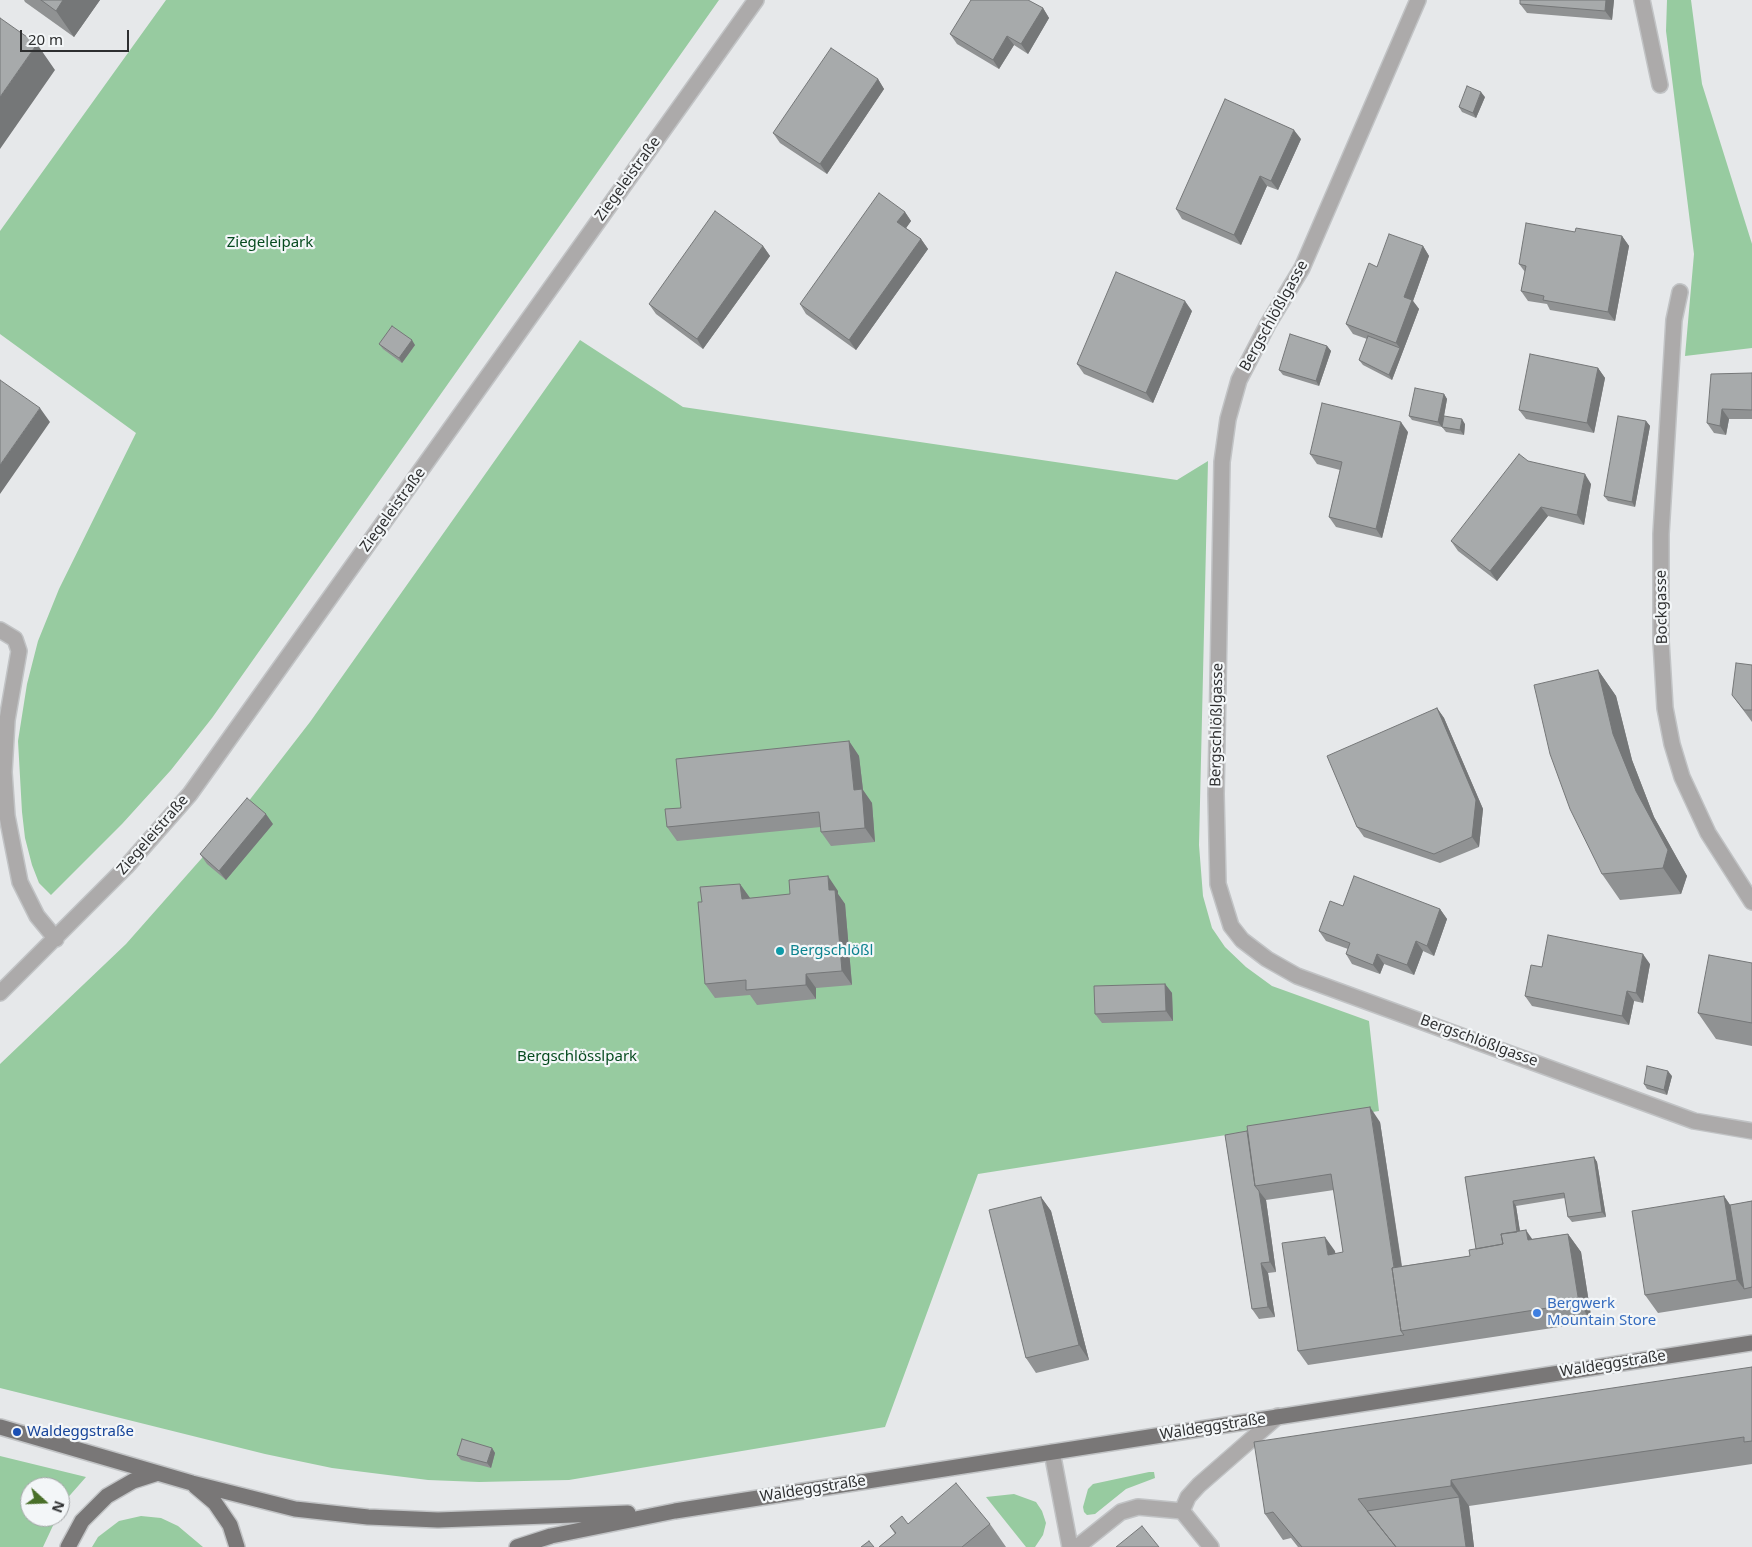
<!DOCTYPE html>
<html>
<head>
<meta charset="utf-8">
<style>
	body { margin:0 }
	#map { position:relative; width:1752px; height:1547px; overflow:hidden; background:#e6e8ea; font-family:"Noto Sans",sans-serif }
	canvas { display:block }
	.north { position:absolute; left:20px; top:1477px; width:50px; height:50px; box-sizing:border-box; background:#f3f6f8; border:1px solid #a4a6a8; border-radius:50%; rotate:110deg; font-size:14px; font-weight:700; line-height:20px; text-align:center; color:#2e2f30 }
	.north::after { content:''; display:block; margin:auto; width:18px; height:22px; background:#496f29; clip-path:polygon(50% 0,100% 100%,50% 72%,0 100%) }
	.scale { position:absolute; left:20px; top:30px; width:109px; height:22px; box-sizing:border-box; border:2px solid #2e2f30; border-top:0; padding-left:6px; font-size:15px; line-height:18px; white-space:nowrap; color:#2e2f30; -webkit-text-stroke:4px #f3f6f8; paint-order:stroke }
</style>
</head>
<body>
<div id="map">
<canvas width="1752" height="1547"></canvas>
<div class="north">N</div>
<div class="scale">20 m</div>
</div>
<script>
const c = document.querySelector('canvas').getContext('2d');
c.lineJoin = 'round';
function paint(path, color) {
  c.fillStyle = color;
  c.fill(path, 'evenodd');
}
function toPath(rows) {
  const path = new Path2D();
  for (const r of rows) {
    path.moveTo(r[0], r[1]);
    for (let i = 2; i < r.length; i += 2) path.lineTo(r[i], r[i + 1]);
  }
  return path;
}
function stroke(path, color, width, dash) {
  c.strokeStyle = color;
  c.lineWidth = width;
  c.lineCap = dash ? 'butt' : 'round';
  c.setLineDash(dash || []);
  c.stroke(path);
}
function label(font, color, halo, rows, align = 'center') {
  c.font = font + ' "Noto Sans",sans-serif';
  c.lineWidth = 4.5;
  c.setLineDash([]);
  c.textBaseline = 'middle';
  c.strokeStyle = halo;
  c.fillStyle = color;
  for (const [text, x, y, turn = 0] of rows) {
    c.save();
    c.translate(x, y);
    c.rotate((+turn || 0) * Math.PI / 180);
    c.textAlign = isNaN(turn) ? turn : align;
    if (halo) c.strokeText(text, 0, 0);
    c.fillText(text, 0, 0);
    c.restore();
  }
}
paint(toPath([
	[166,0,719,0,212,718,171,770,122,824,51,895,39,883,32,865,25,838,22,812,18,741,27,684,38,641,59,589,136,433,0,334,0,231],
	[1667,0,1691,0,1702,84,1752,244,1752,348,1685,356,1694,254,1666,31],
	[580,340,683,407,1177,480,1208,461,1199,845,1203,896,1212,928,1225,947,1246,967,1272,986,1369,1021,1379,1111,978,1174,885,1427,569,1480,479,1482,428,1480,332,1468,265,1454,0,1388,0,1064,126,944,224,833,310,722],
	[0,1456,86,1477,64,1502,60,1511,60,1487,30,1487,30,1517,57,1517,43,1547,0,1547],
	[1149,1472,1154,1472,1155,1478,1126,1489,1095,1514,1087,1515,1084,1512,1083,1507,1088,1489,1093,1484],
	[1014,1494,1036,1502,1042,1511,1046,1523,1043,1535,1035,1547,1026,1547,986,1497],
	[141,1516,161,1518,178,1526,203,1547,92,1547,98,1537,119,1521]
]), '#97cba0');
const minor = toPath([
	[1418,0,1302,268,1268,324,1239,380,1228,419,1222,462,1216,794,1218,884,1231,926,1242,940,1267,959,1297,976,1694,1121,1752,1131],
	[1642,0,1660,85],
	[1680,292,1674,320,1661,534,1661,641,1665,708,1672,744,1682,777,1708,833,1752,902],
	[0,630,15,639,19,651,7,720,4,772,7,816,20,882,37,916,56,939],
	[0,993,126,867,190,794,756,0],
	[1052,1452,1070,1547],
	[1182,1511,1188,1497,1199,1485,1278,1416],
	[1182,1511,1211,1547],
	[1077,1547,1121,1512,1138,1507,1182,1511]
]);
const major = toPath([
	[0,1427,192,1483,295,1509,368,1517,438,1520,628,1513],
	[195,1486,215,1503,230,1525,237,1547],
	[68,1547,82,1521,107,1496,133,1481,158,1473],
	[517,1547,551,1536,675,1511,1752,1343]
]);
stroke(minor, '#c1c3c5', 18);
stroke(major, '#c1c3c5', 18);
stroke(minor, '#acaaaa', 15);
stroke(major, '#797777', 15);
paint(toPath([
	[24,0,100,0,74,37,25,2],
	[1520,0,1614,0,1612,20,1527,13,1520,4],
	[1043,8,1049,18,1028,54,1014,45,999,69,957,44,950,34],
	[878,79,884,89,827,174,780,143,773,133],
	[1485,97,1476,118,1462,112,1459,107],
	[1301,139,1278,190,1267,186,1241,245,1182,219,1176,209],
	[905,212,911,221,906,228,921,239,928,249,856,350,806,314,800,304],
	[1575,232,1622,236,1629,246,1615,321,1550,310,1547,304,1528,301,1521,291,1525,272,1519,264],
	[763,246,770,256,703,349,656,314,649,304],
	[1423,246,1429,256,1413,301,1419,309,1392,380,1363,365,1359,360,1367,339,1353,334,1346,324,1377,267],
	[1192,311,1153,403,1084,374,1077,364],
	[379,344,415,345,402,363,383,349],
	[1327,346,1331,351,1319,386,1283,375,1279,370],
	[1598,368,1605,378,1594,433,1526,419,1519,410],
	[1752,373,1752,419,1729,419,1726,435,1714,433,1707,423],
	[1444,394,1447,399,1442,427,1412,420,1409,416],
	[1646,421,1650,426,1635,507,1608,501,1604,496],
	[1465,424,1464,435,1446,432,1442,427],
	[1408,432,1382,538,1336,527,1329,517,1340,470,1317,464,1310,454],
	[1528,461,1591,484,1584,525,1548,516,1497,581,1458,551,1451,541],
	[1752,665,1752,722,1732,695],
	[1598,670,1616,696,1632,760,1654,817,1687,876,1681,894,1620,900,1602,874],
	[1437,708,1444,718,1483,809,1479,847,1440,863,1364,837,1357,827],
	[849,741,859,756,863,790,872,803,875,842,831,846,821,832,821,827,677,841,667,827,681,808],
	[273,824,226,880,207,864,200,854],
	[740,884,750,898,838,891,838,894,845,904,852,985,816,988,816,999,757,1005,750,995,715,998,705,984,702,902],
	[1343,906,1440,909,1447,919,1434,956,1423,951,1414,975,1384,964,1380,974,1352,964,1346,954,1348,949,1326,941,1319,931],
	[1752,963,1752,1046,1716,1039,1698,1013],
	[1650,964,1643,1003,1634,1001,1629,1025,1532,1006,1525,996,1542,967],
	[1165,984,1172,993,1173,1021,1102,1023,1095,1014],
	[1672,1076,1667,1095,1647,1089,1644,1084],
	[1380,1122,1402,1266,1470,1256,1476,1249,1465,1177,1594,1157,1597,1162,1606,1217,1572,1222,1568,1217,1565,1198,1516,1206,1520,1231,1532,1239,1568,1234,1581,1252,1592,1322,1308,1365,1298,1351,1335,1251,1335,1254,1343,1252,1334,1190,1266,1200,1276,1272,1268,1273,1275,1317,1259,1319,1252,1309,1225,1135],
	[1724,1196,1730,1205,1752,1201,1752,1298,1658,1313,1645,1295],
	[1041,1197,1051,1211,1089,1360,1036,1373,1026,1358],
	[1752,1367,1752,1464,1469,1506,1474,1547,1298,1547,1291,1538,1283,1540,1265,1514],
	[492,1448,495,1453,491,1468,461,1460,457,1455],
	[908,1524,990,1524,1006,1547,879,1547,895,1534,890,1526]
]), '#909293');
paint(toPath([
	[63,0,100,0,74,37,56,11],
	[1606,0,1614,0,1612,20,1605,11],
	[1043,8,1049,18,1028,54,1021,44],
	[1007,36,1014,45,999,69,993,60],
	[37,44,55,70,0,149,0,97],
	[878,79,884,89,827,174,820,164],
	[1481,92,1485,97,1476,118,1473,113],
	[1294,130,1301,139,1278,190,1271,181],
	[1260,176,1267,186,1241,245,1234,235],
	[905,212,911,221,904,231,897,222],
	[1622,236,1629,246,1615,321,1608,312],
	[921,239,928,249,856,350,849,340],
	[763,246,770,256,703,349,697,339],
	[1423,246,1429,256,1413,301,1419,309,1392,380,1389,375,1400,348,1396,343,1404,297],
	[1185,301,1192,311,1153,403,1146,393],
	[412,340,415,345,402,363,399,358],
	[1327,346,1331,351,1319,386,1316,381],
	[1598,368,1605,378,1594,433,1587,423],
	[1444,394,1447,399,1442,427,1438,422],
	[40,408,50,422,0,494,0,465],
	[1722,409,1729,419,1726,435,1720,426],
	[1462,419,1465,424,1464,435,1460,430],
	[1646,421,1650,426,1635,507,1632,502],
	[1401,422,1408,432,1382,538,1376,529],
	[1585,474,1591,484,1584,525,1577,515],
	[1541,507,1548,516,1497,581,1490,571],
	[1598,670,1616,696,1632,760,1654,817,1687,876,1681,894,1663,868,1613,734],
	[1437,708,1444,718,1483,809,1479,847,1472,837],
	[849,741,859,756,863,790,872,803,875,842,865,828,854,790],
	[266,814,273,824,226,880,219,871],
	[828,876,838,891,838,894,845,904,852,985,842,971,829,890],
	[740,884,750,898,742,899],
	[1440,909,1447,919,1434,956,1427,946],
	[1416,941,1423,951,1414,975,1407,965],
	[1377,954,1384,964,1380,974,1373,965],
	[1643,954,1650,964,1643,1003,1636,993],
	[806,974,816,988,816,999,806,985],
	[1165,984,1172,993,1173,1021,1166,1011],
	[1627,991,1634,1001,1629,1025,1622,1016],
	[1668,1071,1672,1076,1667,1095,1664,1090],
	[1370,1107,1380,1122,1411,1329,1404,1330],
	[1594,1157,1597,1162,1606,1217,1602,1212],
	[1259,1191,1266,1200,1276,1272,1270,1262],
	[1724,1196,1737,1215,1744,1289,1737,1280],
	[1041,1197,1051,1211,1089,1360,1079,1345],
	[1513,1201,1516,1206,1523,1251,1520,1247],
	[1526,1230,1539,1249,1528,1240],
	[1568,1234,1581,1252,1592,1322,1579,1303],
	[1325,1237,1335,1251,1338,1269,1328,1255],
	[1261,1263,1268,1273,1275,1317,1268,1307],
	[492,1448,495,1453,491,1468,487,1463],
	[1451,1480,1469,1506,1474,1547,1466,1547,1459,1497,1451,1486]
]), '#757778');
const building = toPath([
	[41,0,63,0,56,11,41,0],
	[971,0,1028,0,1043,8,1021,44,1007,36,993,60,950,34,971,0],
	[1520,0,1606,0,1605,11,1520,4,1520,0],
	[0,18,37,44,0,97,0,18],
	[831,48,878,79,820,164,773,133,831,48],
	[1467,86,1481,92,1473,113,1459,107,1467,86],
	[1225,99,1294,130,1271,181,1260,176,1234,235,1176,209,1225,99],
	[879,193,905,212,897,222,921,239,849,340,800,304,879,193],
	[715,211,763,246,697,339,649,304,715,211],
	[1526,223,1575,232,1576,228,1622,236,1608,312,1543,300,1544,296,1521,291,1526,266,1519,264,1526,223],
	[1389,234,1423,246,1404,297,1412,300,1396,343,1346,324,1369,263,1377,267,1389,234],
	[1116,272,1185,301,1146,393,1077,364,1116,272],
	[392,326,412,340,399,358,379,344,392,326],
	[1290,334,1327,346,1316,381,1279,370,1290,334],
	[1368,336,1400,348,1389,375,1359,360,1368,336],
	[1530,354,1598,368,1587,423,1519,410,1530,354],
	[1752,373,1752,410,1722,409,1720,426,1707,423,1711,374,1752,373],
	[0,380,40,408,0,465,0,380],
	[1415,388,1444,394,1438,422,1409,416,1415,388],
	[1322,403,1401,422,1376,529,1329,517,1342,462,1310,454,1322,403],
	[1444,416,1462,419,1460,430,1442,427,1444,416],
	[1618,416,1646,421,1632,502,1604,496,1618,416],
	[1519,454,1528,461,1585,474,1577,515,1541,507,1490,571,1451,541,1519,454],
	[1736,663,1752,665,1752,710,1744,710,1732,695,1736,663],
	[1598,670,1613,734,1636,791,1668,850,1663,868,1602,874,1570,809,1550,754,1534,685,1598,670],
	[1437,708,1476,800,1472,837,1434,854,1357,827,1327,756,1437,708],
	[849,741,854,790,862,789,865,828,821,832,819,812,667,827,665,809,681,808,676,759,849,741],
	[247,798,266,814,219,871,200,854,247,798],
	[828,876,829,890,835,890,842,971,806,974,806,985,746,990,746,980,705,984,698,902,702,902,700,887,740,884,742,899,790,894,789,880,828,876],
	[1354,876,1440,909,1427,946,1416,941,1407,965,1377,954,1373,965,1346,954,1350,943,1319,931,1330,901,1343,906,1354,876],
	[1548,935,1643,954,1636,993,1627,991,1622,1016,1525,996,1531,965,1542,967,1548,935],
	[1709,955,1752,963,1752,1023,1698,1013,1709,955],
	[1165,984,1166,1011,1095,1014,1094,986,1165,984],
	[1647,1066,1668,1071,1664,1090,1644,1084,1647,1066],
	[1370,1107,1394,1267,1392,1268,1401,1331,1404,1335,1298,1351,1282,1243,1325,1237,1328,1255,1343,1252,1331,1174,1255,1186,1247,1126,1370,1107],
	[1247,1131,1255,1186,1259,1191,1270,1262,1261,1263,1268,1307,1252,1309,1225,1135,1247,1131],
	[1594,1157,1602,1212,1568,1217,1564,1193,1513,1201,1517,1232,1501,1234,1503,1244,1476,1249,1465,1177,1594,1157],
	[1724,1196,1737,1280,1645,1295,1632,1211,1724,1196],
	[1041,1197,1079,1345,1026,1358,989,1210,1041,1197],
	[1752,1201,1752,1287,1744,1289,1730,1205,1752,1201],
	[1526,1230,1528,1240,1568,1234,1579,1303,1401,1331,1392,1268,1470,1256,1469,1250,1503,1244,1501,1234,1526,1230],
	[1752,1367,1752,1441,1744,1442,1744,1437,1523,1469,1451,1480,1451,1486,1358,1499,1396,1547,1302,1547,1273,1512,1265,1514,1254,1442,1752,1367],
	[462,1439,492,1448,487,1463,457,1455,462,1439],
	[956,1483,990,1524,962,1547,879,1547,896,1533,890,1526,902,1516,908,1524,956,1483],
	[1459,1497,1466,1547,1396,1547,1367,1511,1459,1497],
	[1142,1526,1159,1547,1116,1547,1142,1526],
	[869,1541,874,1547,861,1547,869,1541]
]);
paint(building, '#a7aaab');
stroke(building, '#757778', 1);
for (const [x, y, r, color] of [
	[780,951,5,"#0f9aa8"],
	[1537,1313,5,"#3f7fe0"],
	[17,1432,5,"#1a4fb4"]
]) {
  const dot = new Path2D();
  dot.arc(x, y, r, 0, 2 * Math.PI);
  c.fillStyle = color;
  c.fill(dot);
  stroke(dot, '#f3f6f8', 2);
}
label('15px', '#2e2f30', '#f3f6f8', [
	["Ziegeleistraße",628,179,-54],
	["Bergschlößlgasse",1274,316,-61],
	["Ziegeleistraße",393,510,-54],
	["Bockgasse",1662,607,-91],
	["Bergschlößlgasse",1217,725,-89],
	["Ziegeleistraße",153,835,-49],
	["Bergschlößlgasse",1479,1041,20],
	["Waldeggstraße",1613,1364,-9],
	["Waldeggstraße",1213,1427,-9],
	["Waldeggstraße",813,1489,-9]
]);
label('15px', '#064b1f', '#f3f6f8', [
	["Ziegeleipark",270,243],
	["Bergschlösslpark",577,1057]
]);
label('15px', '#0d838f', '#f3f6f8', [
	["Bergschlößl",790,951]
], 'left');
label('15px', '#366cbe', '#f3f6f8', [
	["Bergwerk",1547,1304],
	["Mountain Store",1547,1321]
], 'left');
label('15px', '#164399', '#f3f6f8', [
	["Waldeggstraße",27,1432]
], 'left');
</script>
</body>
</html>
